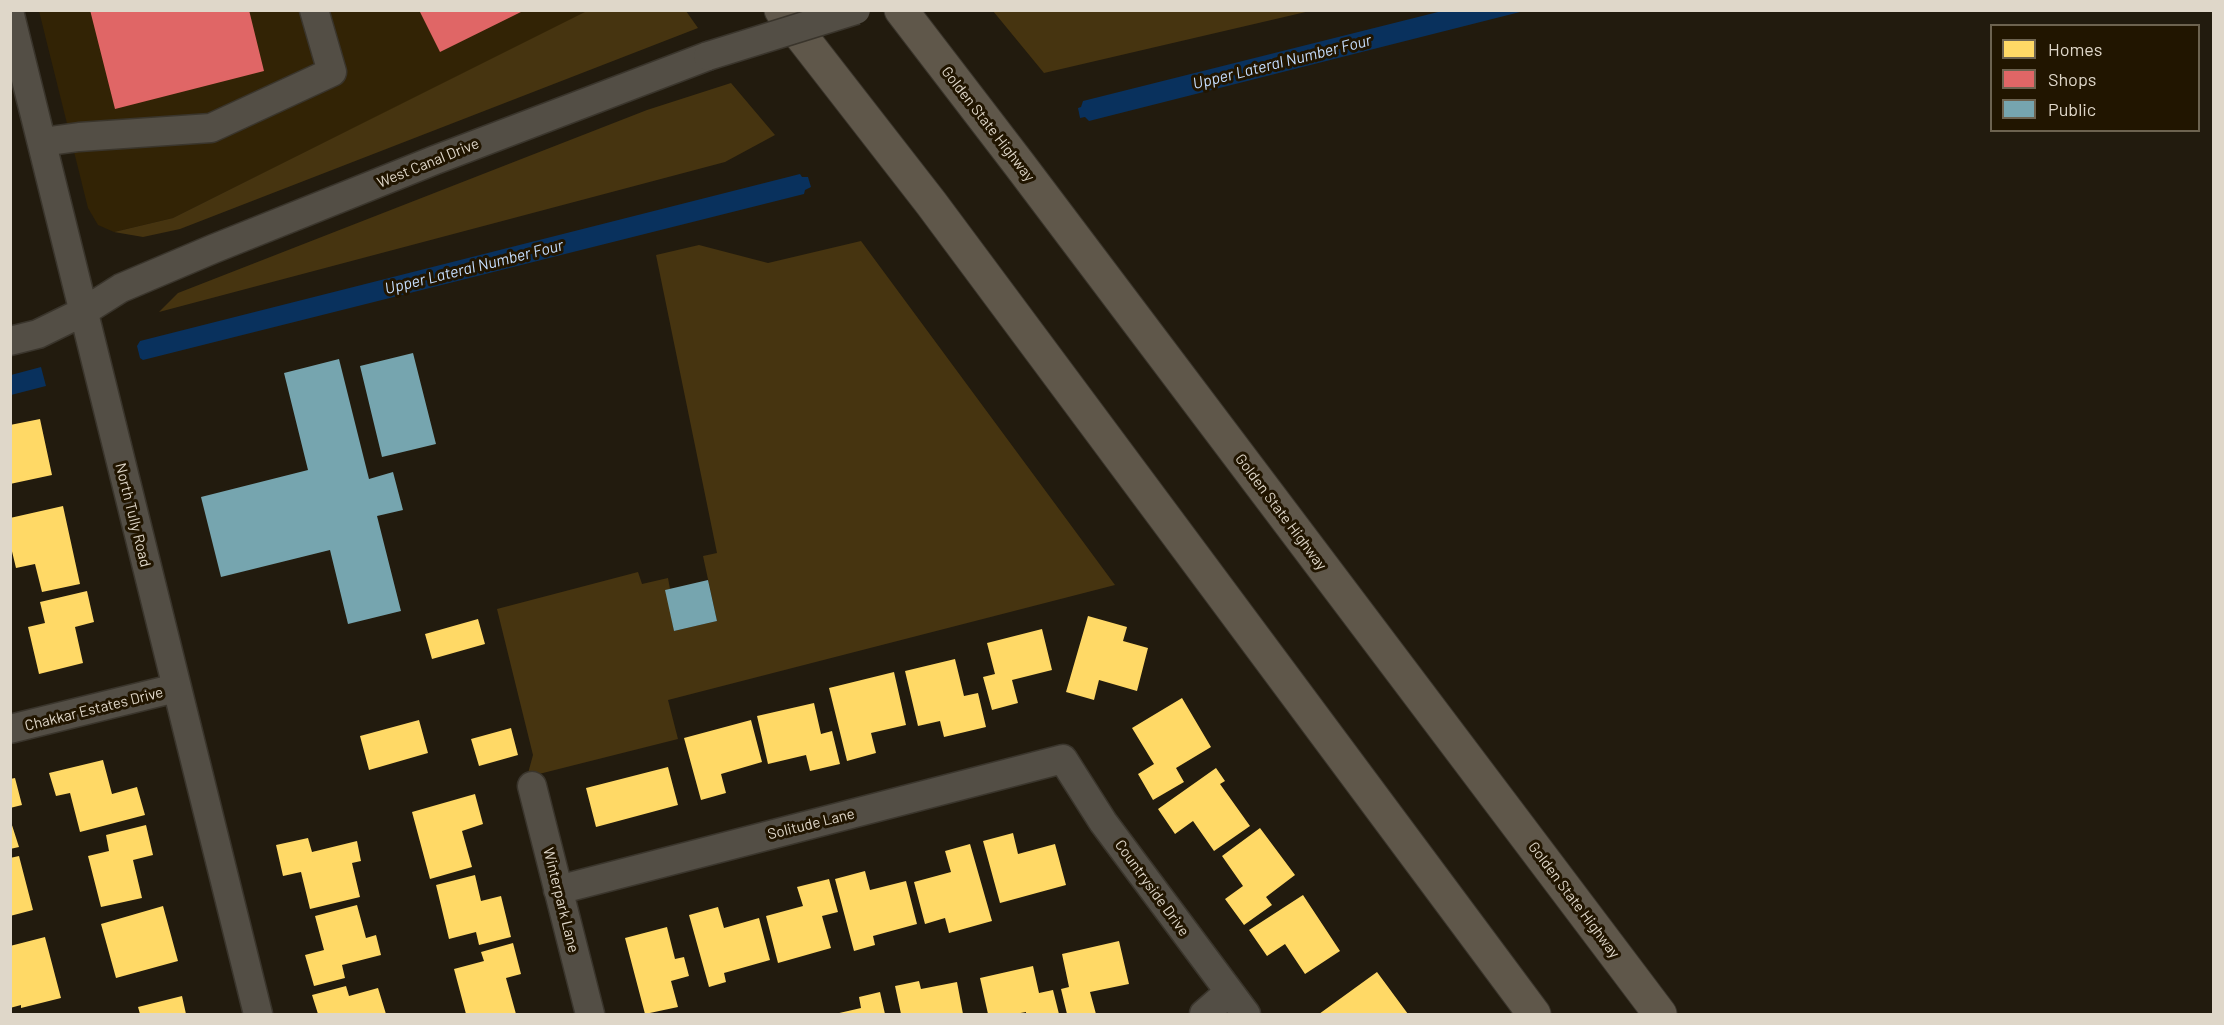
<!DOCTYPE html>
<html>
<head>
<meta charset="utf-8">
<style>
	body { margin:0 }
	#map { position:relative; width:2224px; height:1025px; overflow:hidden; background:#221b0e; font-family:Barlow,sans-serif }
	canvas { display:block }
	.frame { position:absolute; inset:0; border:12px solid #dfd7c9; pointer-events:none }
	.legend { position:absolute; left:1990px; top:24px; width:210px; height:108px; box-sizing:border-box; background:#211500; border:2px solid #6d6350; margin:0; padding:8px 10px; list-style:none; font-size:18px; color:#dfd7c9 }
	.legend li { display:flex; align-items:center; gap:12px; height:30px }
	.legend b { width:30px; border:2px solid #6d6350 }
</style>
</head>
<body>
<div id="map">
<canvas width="2224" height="1025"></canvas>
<div class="frame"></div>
<ul class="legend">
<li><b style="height:16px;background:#ffd966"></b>Homes</li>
<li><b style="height:16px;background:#e06666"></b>Shops</li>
<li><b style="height:16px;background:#76a5af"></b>Public</li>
</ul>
</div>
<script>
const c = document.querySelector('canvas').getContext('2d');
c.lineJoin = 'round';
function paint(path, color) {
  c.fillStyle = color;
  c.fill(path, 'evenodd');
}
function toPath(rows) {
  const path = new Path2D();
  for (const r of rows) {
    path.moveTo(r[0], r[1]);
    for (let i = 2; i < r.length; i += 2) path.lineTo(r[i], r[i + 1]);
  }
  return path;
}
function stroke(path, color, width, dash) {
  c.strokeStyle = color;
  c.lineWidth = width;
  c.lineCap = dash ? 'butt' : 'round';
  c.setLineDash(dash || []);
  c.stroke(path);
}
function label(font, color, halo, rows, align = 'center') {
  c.font = font + ' Barlow,sans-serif';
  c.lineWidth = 6;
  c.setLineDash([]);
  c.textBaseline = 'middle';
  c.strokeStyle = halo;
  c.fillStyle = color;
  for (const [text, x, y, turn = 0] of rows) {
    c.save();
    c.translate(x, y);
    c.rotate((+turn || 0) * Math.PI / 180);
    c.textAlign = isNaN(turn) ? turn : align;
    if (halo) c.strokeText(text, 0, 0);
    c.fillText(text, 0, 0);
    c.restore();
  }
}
paint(toPath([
	[39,11,589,11,173,218,114,232,98,225,88,208]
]), '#322305');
paint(toPath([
	[589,10,686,11,698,28,180,229,143,237,114,232,173,218],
	[995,11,995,10,1310,11,1044,73,993,11],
	[731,83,775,135,725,162,159,312,178,293,647,110],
	[861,241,1115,585,668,700,678,739,527,777,533,755,497,609,638,572,642,584,668,578,670,589,666,590,674,631,717,621,703,556,717,553,656,255,699,245,768,263]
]), '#463410');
paint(toPath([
	[1442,11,1524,11,1089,121,1085,117,1080,118,1078,108,1081,107,1083,101],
	[800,174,802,177,808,177,811,187,805,190,804,194,143,360,140,358,137,346,140,341],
	[41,367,46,386,11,395,11,375]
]), '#09315d');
paint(toPath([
	[40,419,52,475,10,484,10,425],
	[63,506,80,584,42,592,35,564,16,568,10,543,10,518],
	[87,591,94,622,75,627,83,663,39,674,28,627,45,623,40,602],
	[1088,616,1127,627,1123,641,1148,648,1137,691,1099,680,1094,700,1066,692],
	[478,619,485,644,432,659,425,634],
	[1042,629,1052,670,1012,680,1018,703,992,710,983,677,995,674,987,643],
	[955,659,964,696,978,693,986,727,944,737,940,721,918,726,905,671],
	[894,672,906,725,871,733,876,753,847,761,829,688],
	[1182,698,1211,747,1176,768,1184,782,1153,800,1138,774,1154,764,1132,728],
	[814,703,821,734,832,731,840,764,810,771,806,755,768,764,757,716],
	[419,720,428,753,369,770,360,736],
	[751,720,762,762,721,774,726,793,701,800,684,738],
	[511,728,518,755,479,766,471,739],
	[103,760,112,794,137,787,145,815,80,832,70,793,56,796,49,773],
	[668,767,678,805,596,827,586,788],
	[1216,768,1225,781,1220,784,1250,826,1214,851,1193,821,1175,834,1158,809],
	[15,778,22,805,10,808,10,779],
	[475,794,483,824,462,831,472,867,430,879,412,812],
	[10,819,19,847,10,849],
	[146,825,153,855,133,860,142,898,101,907,88,856,109,851,106,835],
	[1260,828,1295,875,1266,897,1272,905,1244,925,1225,899,1243,886,1222,856],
	[1013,833,1018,854,1055,844,1066,885,1000,903,983,841],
	[308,838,312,852,357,841,361,861,352,863,360,897,310,909,301,872,283,876,276,845],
	[970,844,992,921,949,933,945,918,925,924,914,882,951,872,945,851],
	[19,856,33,910,10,916,10,858],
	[865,871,870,890,906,881,917,924,873,936,875,945,854,951,835,879],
	[475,875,481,901,501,896,511,937,479,945,476,932,449,939,436,885],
	[829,879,838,912,822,916,831,948,778,963,766,916,803,906,797,887],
	[1303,895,1340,951,1305,974,1285,944,1267,956,1249,930],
	[357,905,366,938,376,935,381,955,342,965,345,978,314,986,305,955,324,950,315,916],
	[163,906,178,961,116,978,101,924],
	[718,907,724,928,759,918,770,960,724,973,726,982,709,987,689,915],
	[667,927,675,959,684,957,689,976,671,981,678,1007,645,1014,625,938],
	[45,937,61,998,21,1008,21,1005,10,1008,10,946],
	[1119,941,1129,984,1090,992,1096,1014,1067,1014,1061,989,1069,987,1062,954],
	[513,943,521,974,506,978,516,1014,466,1014,454,969,484,961,481,952],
	[1033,966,1039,993,1053,990,1059,1014,1026,1014,1026,1012,1015,1014,988,1014,980,978],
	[1377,972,1408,1014,1319,1014],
	[919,981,921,989,957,982,963,1014,901,1014,895,986],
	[346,986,349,996,378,988,386,1014,318,1014,312,995],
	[880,992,885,1014,835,1014,861,1008,859,997],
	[182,996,186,1014,140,1014,138,1007]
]), '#ffd966');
paint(toPath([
	[90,10,249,10,264,71,115,109],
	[419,10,525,10,440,52]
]), '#e06666');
paint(toPath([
	[413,353,436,444,382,457,360,366],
	[339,359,369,479,393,472,403,510,377,516,401,611,348,624,330,550,221,577,201,497,308,470,284,373],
	[708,580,717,621,674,631,665,590]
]), '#76a5af');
const minor = toPath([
	[10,15,258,1014],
	[42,142,79,137,211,128,332,72,314,10],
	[10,341,38,334,83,312,121,288,213,249,435,160,708,56],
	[10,729,176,688],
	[532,786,590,1014],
	[558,890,1063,759,1103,822,1246,1014],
	[1204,1014,1229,992]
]);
const highway = toPath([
	[781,10,931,203,1534,1014],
	[901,10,1019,164,1660,1014]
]);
stroke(minor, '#3a352c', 31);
stroke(highway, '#3a352c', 35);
stroke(minor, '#534e45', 28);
stroke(highway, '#5f574a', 33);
const minorBridge = toPath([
	[708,56,856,10]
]);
stroke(minorBridge, '#3a352c', 31, []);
stroke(minorBridge, '#534e45', 28);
label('15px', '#dfd7c9', '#211500', [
	["Golden State Highway",988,124,52],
	["West Canal Drive",428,163,-22],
	["Golden State Highway",1281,512,53],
	["North Tully Road",133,515,76],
	["Chakkar Estates Drive",94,709,-14],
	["Solitude Lane",811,824,-14],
	["Countryside Drive",1152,888,54],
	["Winterpark Lane",561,900,76],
	["Golden State Highway",1574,900,53]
]);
label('italic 16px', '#c5defe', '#211500', [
	["Upper Lateral Number Four",1282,62,-14],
	["Upper Lateral Number Four",474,267,-14]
]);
</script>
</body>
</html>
